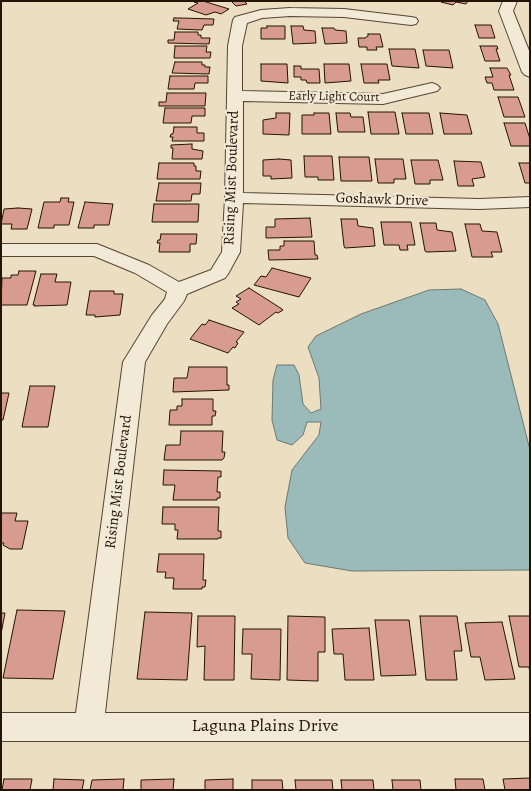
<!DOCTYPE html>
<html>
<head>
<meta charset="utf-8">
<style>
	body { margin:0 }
	#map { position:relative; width:531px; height:791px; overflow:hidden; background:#ebdec1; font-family:Alegreya,serif }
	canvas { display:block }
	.frame { position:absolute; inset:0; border:2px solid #231405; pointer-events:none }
</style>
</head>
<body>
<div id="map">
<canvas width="531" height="791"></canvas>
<div class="frame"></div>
</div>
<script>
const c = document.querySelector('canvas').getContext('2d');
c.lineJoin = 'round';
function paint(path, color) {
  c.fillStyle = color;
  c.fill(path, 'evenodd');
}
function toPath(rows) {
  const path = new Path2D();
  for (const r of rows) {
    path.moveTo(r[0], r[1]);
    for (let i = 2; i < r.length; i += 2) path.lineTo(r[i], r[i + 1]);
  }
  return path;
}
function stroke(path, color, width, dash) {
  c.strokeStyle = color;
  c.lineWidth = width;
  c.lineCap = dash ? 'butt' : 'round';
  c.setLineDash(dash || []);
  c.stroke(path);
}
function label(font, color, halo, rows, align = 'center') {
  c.font = font + ' Alegreya,serif';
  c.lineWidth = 4;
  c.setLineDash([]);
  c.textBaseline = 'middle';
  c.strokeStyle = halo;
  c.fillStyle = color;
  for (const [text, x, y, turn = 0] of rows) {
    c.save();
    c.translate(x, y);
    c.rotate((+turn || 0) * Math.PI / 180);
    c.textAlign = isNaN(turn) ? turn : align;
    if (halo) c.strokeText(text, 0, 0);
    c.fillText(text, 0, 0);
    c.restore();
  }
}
const water = toPath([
	[461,289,485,300,498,324,530,450,530,570,352,571,305,563,288,538,285,507,292,470,319,435,321,422,307,422,303,435,292,445,277,440,272,420,273,380,277,365,294,365,299,375,303,404,311,413,321,409,319,378,308,347,316,336,361,314,429,290,461,289]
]);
paint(water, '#9bbbbb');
stroke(water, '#6b7872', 1);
const building = toPath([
	[202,1,203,1,229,9,221,14,215,12,206,15,188,9,198,3,194,2,202,1],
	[231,1,244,1,247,4,236,6,231,1],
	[443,1,468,1,466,4,456,2,453,5,441,2,443,1],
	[174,18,180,18,214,19,213,25,204,25,202,30,177,29,179,21,173,21,174,18],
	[475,25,491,25,495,38,479,38,475,25],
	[267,26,285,26,285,39,261,39,261,28,267,28,267,26],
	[291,26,303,26,304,30,315,31,316,43,293,44,291,26],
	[322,28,334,28,335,30,346,31,347,43,325,44,322,28],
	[175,32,198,32,198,35,201,35,201,38,210,38,209,44,168,43,168,40,174,40,175,32],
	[368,34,380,34,383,47,376,47,377,50,367,50,367,47,359,47,358,38,365,38,368,36,368,34],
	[175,46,207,46,206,52,211,52,210,58,174,58,175,46],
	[480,46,497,46,498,49,496,49,500,61,485,61,480,46],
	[389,49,415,49,419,68,392,66,389,49],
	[423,50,449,50,453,68,426,66,423,50],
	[175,62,202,62,202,65,205,65,205,67,210,67,209,74,172,73,175,62],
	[261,64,287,64,288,83,261,81,261,64],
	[324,64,349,64,351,81,325,83,324,64],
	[361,64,387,64,390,80,378,80,379,83,364,83,361,64],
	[294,66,301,66,301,69,319,69,320,83,307,83,306,80,301,80,301,77,294,77,294,66],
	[490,68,507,68,511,75,509,75,514,90,494,90,492,83,487,83,485,77,493,77,490,68],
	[170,76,208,76,208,83,195,83,194,89,168,89,170,76],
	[167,93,206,93,205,106,159,106,159,102,166,102,167,93],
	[498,97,518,97,525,117,504,117,498,97],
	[165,108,205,108,205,116,192,116,191,123,163,123,165,108],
	[368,112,395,112,399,134,371,134,368,112],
	[276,113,290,113,289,135,263,134,263,120,276,118,276,113],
	[314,113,329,113,331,134,302,134,302,115,314,115,314,113],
	[336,113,350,113,351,117,363,117,365,132,338,132,336,113],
	[402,113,429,113,433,134,406,134,402,113],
	[440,113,467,115,472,134,444,134,440,113],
	[504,123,525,123,530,139,530,146,511,146,504,123],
	[174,127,197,127,197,133,204,133,204,141,172,141,173,137,170,137,171,134,173,134,174,127],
	[192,144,192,149,203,151,202,159,172,159,173,148,171,148,171,145,192,144],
	[304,156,332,156,334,180,318,180,318,177,305,177,304,156],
	[339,157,369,157,372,181,341,181,339,157],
	[279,159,291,160,292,178,271,179,271,176,263,176,263,160,279,159],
	[375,159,403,159,406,179,394,179,394,183,378,183,375,159],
	[411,160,438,160,443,180,430,180,430,184,415,184,411,160],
	[454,161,481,162,485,177,472,179,474,186,458,186,454,161],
	[159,163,194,163,194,166,196,166,196,171,201,171,200,179,157,179,159,163],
	[519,163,530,163,530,183,525,183,519,163],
	[159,183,201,183,200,194,192,194,191,201,156,201,159,183],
	[61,198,69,198,68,202,74,202,69,225,54,225,54,228,38,228,44,202,60,202,61,198],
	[85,202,113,204,109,225,94,225,94,228,78,228,85,202],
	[154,204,199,204,198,222,152,222,154,204],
	[18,208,32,209,27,229,11,229,12,224,1,224,4,209,18,208],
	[310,218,312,237,266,238,266,227,275,227,275,219,310,218],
	[341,219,357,219,358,226,373,228,375,246,345,248,344,246,341,219],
	[381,222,411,222,415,245,407,245,408,250,400,250,399,245,384,245,381,222],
	[420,223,436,223,437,230,452,232,456,251,427,252,425,251,420,223],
	[465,224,480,224,482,231,497,232,502,252,491,252,493,257,472,257,465,224],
	[161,234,197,234,196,244,190,244,190,252,159,252,160,243,157,243,158,240,160,240,161,234],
	[284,241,314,241,315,255,317,255,318,259,269,260,268,250,280,250,280,246,284,246,284,241],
	[272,268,311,278,299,297,254,285,261,276,266,277,272,268],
	[19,271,36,271,27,305,1,305,2,278,11,278,11,275,18,275,19,271],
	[41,274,57,274,55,282,71,282,67,305,34,306,35,305,33,305,41,274],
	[249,288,282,309,283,310,278,313,276,312,259,325,232,308,239,304,236,302,241,299,236,296,249,288],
	[90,291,114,291,114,294,123,294,120,315,95,317,95,315,86,315,90,291],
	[209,320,244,332,236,342,238,343,235,348,233,347,228,353,190,339,202,324,205,325,209,320],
	[189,367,227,367,227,385,229,385,229,390,173,392,174,378,187,378,189,367],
	[30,386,55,386,48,427,22,427,30,386],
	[1,393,9,393,3,420,1,420,1,393],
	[182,399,213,399,213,411,216,411,215,416,212,416,212,425,169,425,170,410,177,410,177,406,182,406,182,399],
	[181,431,223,431,222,452,225,452,224,458,222,460,164,460,166,445,180,445,181,431],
	[164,470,221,471,221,477,218,477,217,492,220,492,220,498,217,498,217,500,173,500,175,485,163,485,164,470],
	[163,507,219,507,218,531,221,531,221,538,218,538,218,539,177,539,178,530,175,530,175,524,162,524,163,507],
	[1,513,17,513,15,521,28,521,22,549,10,549,3,545,4,543,1,543,1,513],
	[159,554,204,554,203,580,206,580,205,587,202,587,202,589,173,589,174,578,165,578,166,572,157,572,159,554],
	[17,610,65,611,53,679,3,678,17,610],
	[145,612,192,613,187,680,137,679,145,612],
	[1,613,5,613,1,634,1,613],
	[198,616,235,616,234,680,204,680,205,646,197,647,198,616],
	[288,616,325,617,325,652,318,652,318,681,287,680,288,616],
	[420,616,457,616,462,651,454,651,457,680,426,680,420,616],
	[509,616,530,616,530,673,529,667,519,667,509,616],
	[375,620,409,620,416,675,381,676,375,620],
	[502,622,515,679,485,680,480,657,471,657,465,623,502,622],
	[369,628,374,680,345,680,343,654,334,654,332,629,369,628],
	[243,629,281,629,280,680,251,679,252,654,242,654,243,629],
	[530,778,530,790,505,790,503,779,530,778],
	[4,779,32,779,30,790,2,790,4,779],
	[54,779,84,780,82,790,53,790,54,779],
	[124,779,123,790,90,790,92,780,124,779],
	[174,779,173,790,141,790,141,780,174,779],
	[233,779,233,790,205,790,205,780,233,779],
	[455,779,483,779,485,790,456,790,455,779],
	[252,780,282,780,283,790,252,790,252,780],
	[295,780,332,780,333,790,296,790,295,780],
	[341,780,373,780,374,790,342,790,341,780],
	[392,780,420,780,421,790,393,790,392,780]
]);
paint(building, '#d89b8f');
stroke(building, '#231405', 1);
const minor = toPath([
	[503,1,517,1,513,11,530,53,530,77,525,75,522,72,499,11,503,1],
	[290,8,344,9,411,17,416,18,418,21,416,24,411,25,344,17,290,16,262,18,247,23,242,46,242,91,383,94,432,83,437,85,440,88,437,91,383,104,243,101,243,193,479,199,530,197,530,207,479,209,243,203,240,252,228,274,225,278,187,294,184,301,167,324,145,362,105,713,530,713,530,741,1,741,1,713,76,713,123,362,152,315,165,299,167,292,135,273,94,256,1,256,1,244,97,244,149,265,179,282,211,270,222,252,225,198,228,46,233,20,235,17,261,10,290,8]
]);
stroke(minor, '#554634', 2);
paint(minor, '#f2ead7');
label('13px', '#231405', '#f2ead7', [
	["Early Light Court",334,97,1]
]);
label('15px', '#231405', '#f2ead7', [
	["Rising Mist Boulevard",232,178,-88],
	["Goshawk Drive",382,200,2],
	["Rising Mist Boulevard",119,482,-83]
]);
label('18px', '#231405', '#f2ead7', [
	["Laguna Plains Drive",265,727]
]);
</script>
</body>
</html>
